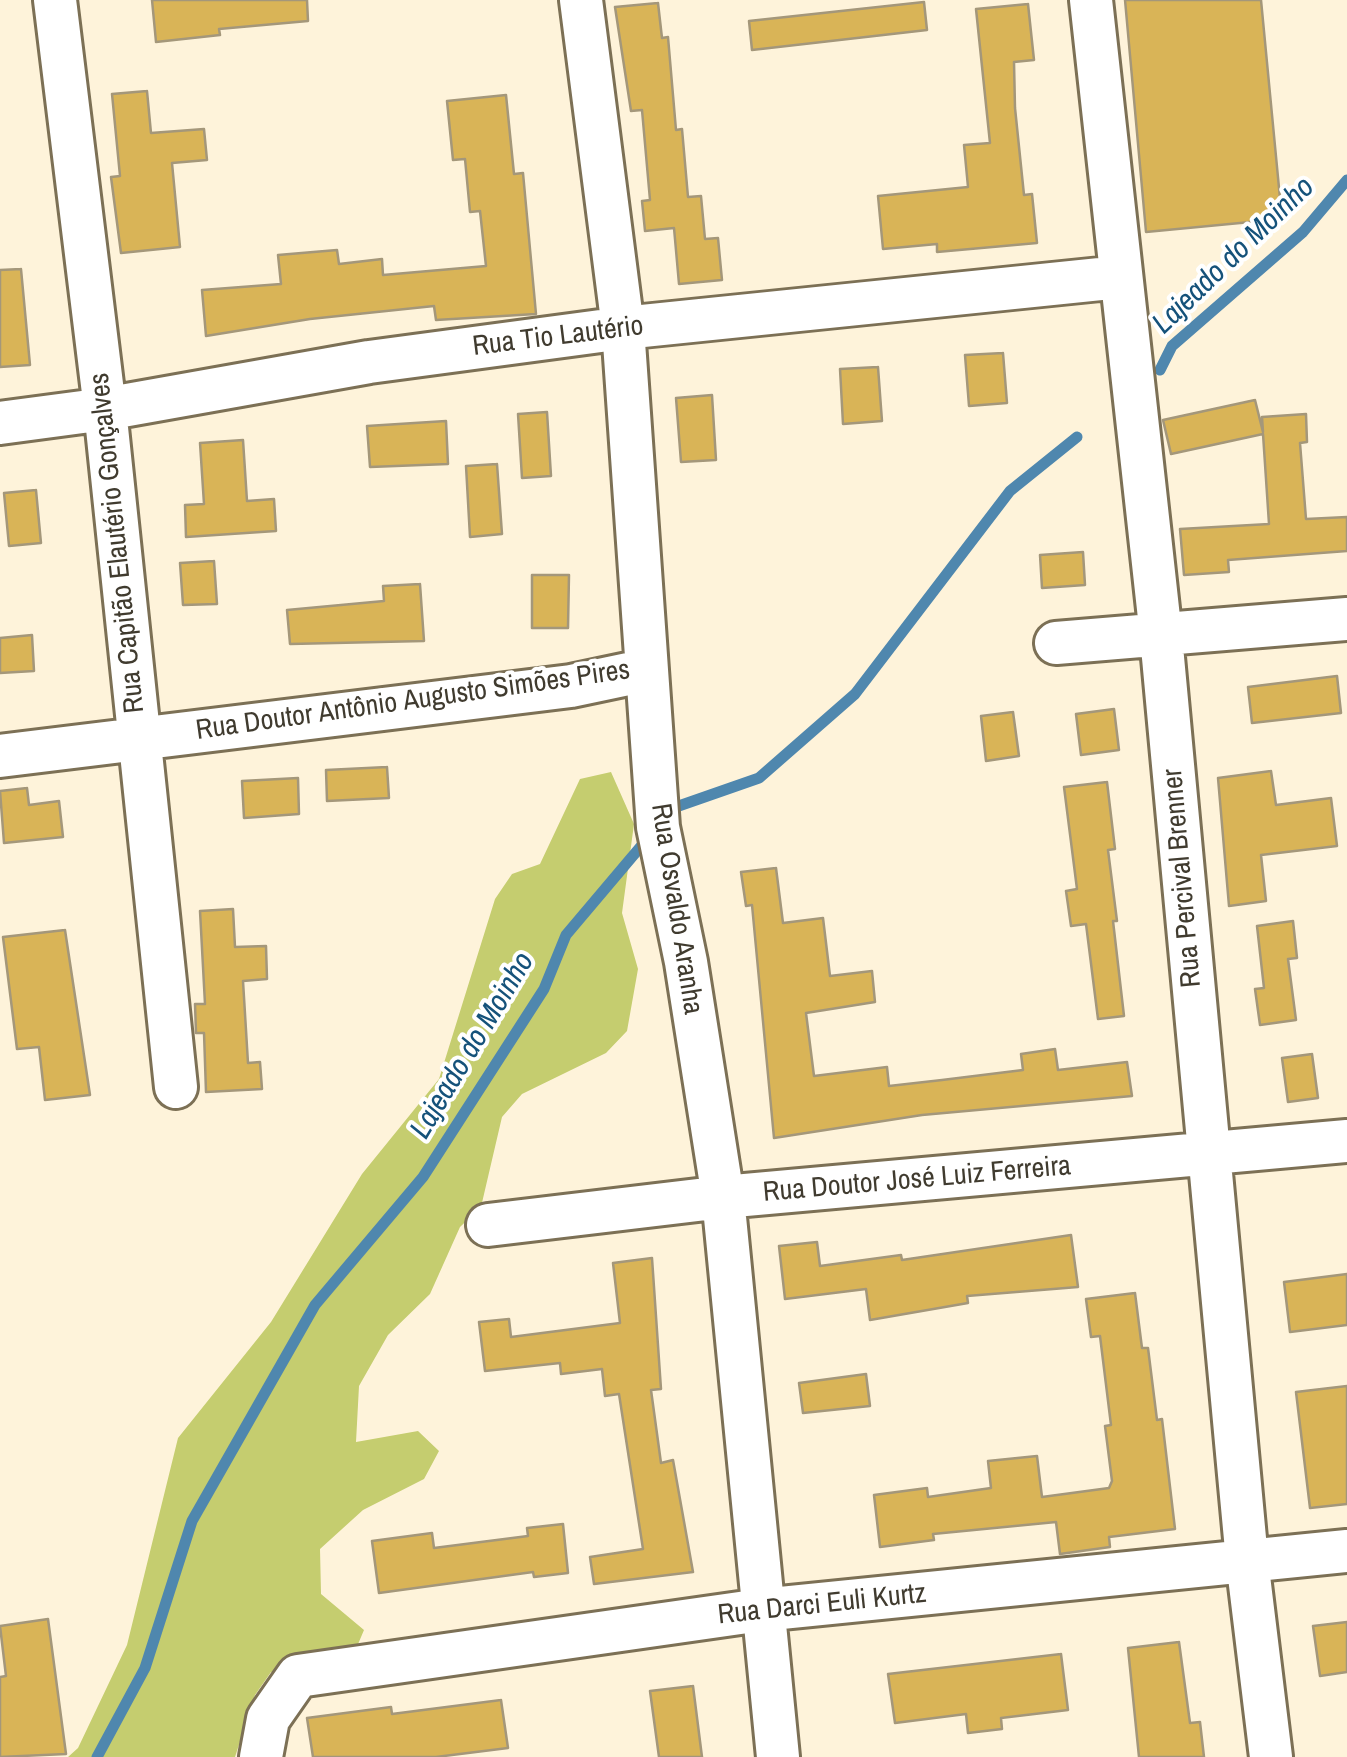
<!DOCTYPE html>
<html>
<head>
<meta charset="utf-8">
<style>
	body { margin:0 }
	canvas { display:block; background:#fef3da }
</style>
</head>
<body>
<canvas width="1347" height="1757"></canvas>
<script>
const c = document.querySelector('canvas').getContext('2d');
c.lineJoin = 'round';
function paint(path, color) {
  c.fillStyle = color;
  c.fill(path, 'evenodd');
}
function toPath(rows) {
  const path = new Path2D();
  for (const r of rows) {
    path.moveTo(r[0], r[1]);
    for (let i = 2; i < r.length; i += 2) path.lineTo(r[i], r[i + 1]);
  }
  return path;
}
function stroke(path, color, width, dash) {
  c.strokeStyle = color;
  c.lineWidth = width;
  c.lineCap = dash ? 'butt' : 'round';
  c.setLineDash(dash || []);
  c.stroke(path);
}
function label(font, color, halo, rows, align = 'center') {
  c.font = font + ' "Archivo Narrow",sans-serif';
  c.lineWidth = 8;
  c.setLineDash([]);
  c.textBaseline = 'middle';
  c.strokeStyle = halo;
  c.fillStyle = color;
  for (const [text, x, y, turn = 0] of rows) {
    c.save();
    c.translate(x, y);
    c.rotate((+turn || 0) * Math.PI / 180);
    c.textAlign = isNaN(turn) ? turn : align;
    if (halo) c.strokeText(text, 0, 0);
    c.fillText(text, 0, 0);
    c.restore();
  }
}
paint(toPath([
	[611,772,634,824,622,913,638,969,627,1031,606,1053,522,1094,502,1117,481,1207,460,1227,430,1294,388,1335,359,1386,356,1442,418,1431,439,1451,424,1479,363,1510,320,1549,321,1594,364,1630,353,1656,298,1676,271,1672,255,1695,235,1757,68,1757,78,1748,127,1645,178,1438,271,1322,362,1174,439,1079,495,899,512,874,540,864,580,779]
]), '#c5cd6f');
stroke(toPath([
	[1160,370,1172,346,1303,232,1347,180],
	[666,817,673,808,759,778,855,694,1010,491,1077,437],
	[97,1757,145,1668,192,1521,315,1305,423,1177,544,989,566,935,648,838]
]), '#4f87ae', 11);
const building = toPath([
	[152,0,307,0,308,21,219,29,220,35,156,42,152,0],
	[1125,0,1261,0,1282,219,1146,232,1125,0],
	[924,2,927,30,752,50,749,21,924,2],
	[658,3,662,38,668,37,676,130,682,129,688,197,701,196,705,239,718,238,722,280,679,284,674,228,645,231,642,201,650,200,642,110,631,111,615,7,658,3],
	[1028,4,1034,60,1014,62,1015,108,1024,195,1032,194,1037,243,937,252,937,244,883,249,878,196,968,187,964,145,990,143,976,9,1028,4],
	[147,91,151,133,204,129,207,160,172,163,180,247,121,253,111,177,120,176,112,94,147,91],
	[506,95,514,174,523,173,536,314,436,320,434,306,310,319,206,336,202,290,281,284,278,255,337,250,339,264,382,259,383,275,486,266,480,211,470,212,465,159,453,160,447,101,506,95],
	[21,269,30,365,0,367,0,270,21,269],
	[1003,353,1007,403,969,406,965,355,1003,353],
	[878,367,882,421,843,424,840,369,878,367],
	[712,395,716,460,681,462,676,398,712,395],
	[1255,400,1263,432,1262,417,1306,414,1307,442,1300,443,1306,519,1347,517,1347,551,1228,560,1229,572,1184,575,1180,529,1269,524,1263,434,1171,454,1163,420,1255,400],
	[547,412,551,476,522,478,518,414,547,412],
	[446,421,448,464,370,467,367,426,446,421],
	[243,440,247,501,274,499,276,531,186,537,185,505,204,504,200,443,243,440],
	[497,464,502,534,470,537,466,466,497,464],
	[36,490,41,543,9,546,4,493,36,490],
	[1083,552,1085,585,1042,588,1040,555,1083,552],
	[214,561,217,604,183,605,180,563,214,561],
	[532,575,569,575,568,628,532,628,532,575],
	[420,584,424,641,290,644,287,610,384,601,383,586,420,584],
	[32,635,34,671,0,673,0,638,32,635],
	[1337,676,1341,713,1252,723,1248,687,1337,676],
	[1114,709,1119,750,1081,755,1076,714,1114,709],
	[1013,712,1019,756,986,761,981,716,1013,712],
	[387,767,389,798,327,801,326,770,387,767],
	[1271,771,1276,805,1331,798,1337,846,1261,855,1266,901,1229,906,1218,778,1271,771],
	[298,778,299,814,244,818,242,781,298,778],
	[1107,782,1115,849,1108,850,1117,921,1113,921,1124,1016,1098,1019,1086,924,1071,926,1066,891,1077,889,1064,787,1107,782],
	[27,788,29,805,59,801,63,837,4,843,0,791,27,788],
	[776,868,783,923,823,918,830,976,872,971,875,1002,806,1013,814,1076,887,1067,889,1086,942,1080,1023,1070,1021,1054,1055,1049,1058,1070,1127,1062,1132,1096,922,1115,774,1138,752,905,746,906,741,872,776,868],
	[233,909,235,947,266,946,267,979,243,981,248,1063,260,1062,262,1089,206,1092,204,1033,196,1033,195,1004,205,1004,200,911,233,909],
	[1293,921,1297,958,1288,959,1296,1020,1260,1025,1255,989,1264,988,1257,926,1293,921],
	[65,930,90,1095,45,1100,39,1047,17,1049,3,937,65,930],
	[1312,1054,1318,1098,1288,1102,1282,1058,1312,1054],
	[1071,1235,1078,1287,967,1296,968,1303,870,1320,866,1289,785,1299,779,1246,817,1242,820,1266,901,1255,902,1260,1071,1235],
	[652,1258,661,1389,651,1390,661,1463,673,1460,693,1572,594,1584,590,1557,643,1549,619,1394,605,1396,602,1369,561,1374,560,1363,485,1371,479,1322,509,1319,511,1337,620,1323,613,1263,652,1258],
	[1347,1274,1347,1325,1290,1332,1284,1282,1347,1274],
	[1135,1293,1142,1348,1148,1348,1157,1420,1162,1419,1175,1529,1109,1537,1110,1547,1060,1554,1056,1522,933,1534,934,1540,880,1547,874,1495,927,1488,928,1497,991,1488,988,1461,1037,1456,1042,1497,1109,1488,1112,1481,1105,1426,1111,1425,1100,1336,1091,1337,1086,1299,1135,1293],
	[866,1374,870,1406,803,1413,799,1383,866,1374],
	[1347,1386,1347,1504,1310,1508,1296,1392,1347,1386],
	[563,1524,568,1573,534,1577,533,1572,379,1593,372,1541,432,1533,434,1548,528,1536,527,1528,563,1524],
	[48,1619,66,1754,0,1757,0,1677,6,1676,0,1626,48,1619],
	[1347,1622,1347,1672,1320,1676,1313,1626,1347,1622],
	[1179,1642,1190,1723,1200,1722,1204,1757,1139,1757,1128,1648,1179,1642],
	[1061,1654,1068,1710,1001,1718,1002,1729,968,1733,966,1714,895,1723,888,1674,1061,1654],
	[693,1686,702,1757,659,1757,650,1691,693,1686],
	[501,1700,508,1748,436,1757,313,1757,307,1718,391,1707,392,1714,501,1700]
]);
paint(building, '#d9b457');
stroke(building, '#a4977a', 2.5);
const street = toPath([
	[55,0,105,409,176,1087],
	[581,0,623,328,658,827,686,962,723,1197,778,1757],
	[1091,0,1161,636,1247,1560,1271,1757],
	[0,423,105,409,369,362,623,328,1120,277],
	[1056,643,1347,619],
	[0,756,571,686,647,670],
	[488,1225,723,1197,1347,1141],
	[261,1757,268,1719,298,1676,761,1610,1347,1551]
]);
stroke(street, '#7c7055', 48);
stroke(street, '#fff', 42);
label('28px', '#403b2f', '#fff', [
	["Rua Tio Lautério",558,337,-7],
	["Rua Capitão Elautério Gonçalves",118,543,-96],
	["Rua Doutor Antônio Augusto Simões Pires",413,701,-8],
	["Rua Percival Brenner",1183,878,-95],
	["Rua Osvaldo Aranha",676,909,81],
	["Rua Doutor José Luiz Ferreira",917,1180,-5],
	["Rua Darci Euli Kurtz",822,1605,-6]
]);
label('italic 30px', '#15527a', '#fff', [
	["Lajeado do Moinho",1234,256,-44],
	["Lajeado do Moinho",473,1046,-59]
]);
</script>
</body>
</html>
